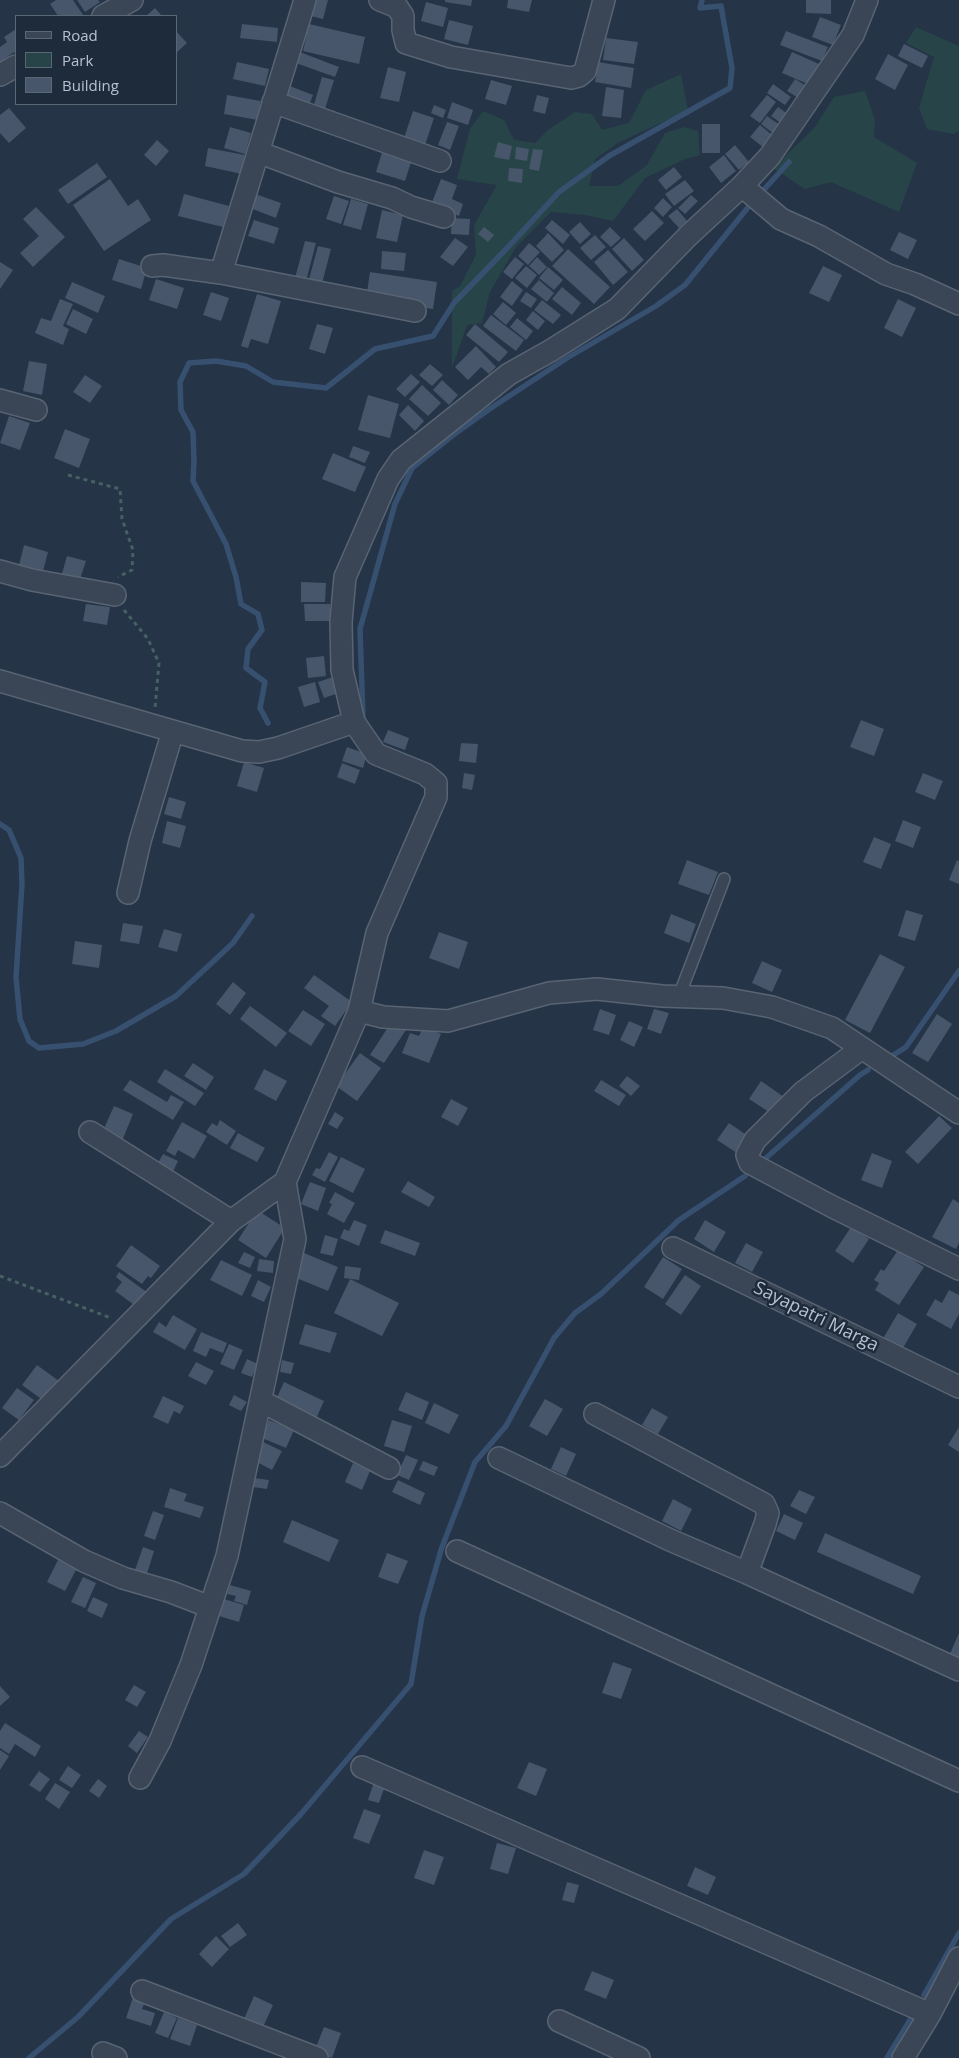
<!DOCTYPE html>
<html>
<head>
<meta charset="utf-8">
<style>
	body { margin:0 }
	#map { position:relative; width:959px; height:2058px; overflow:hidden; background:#253447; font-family:"Open Sans",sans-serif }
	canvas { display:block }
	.legend { position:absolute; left:15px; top:15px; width:162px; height:90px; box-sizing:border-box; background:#1e2b3b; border:1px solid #5c6776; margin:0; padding:6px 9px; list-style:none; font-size:15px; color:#b8c1cf }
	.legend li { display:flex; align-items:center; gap:10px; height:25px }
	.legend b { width:25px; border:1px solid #5c6776 }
</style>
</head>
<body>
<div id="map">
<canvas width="959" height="2058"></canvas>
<ul class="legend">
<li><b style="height:6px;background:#3a4656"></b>Road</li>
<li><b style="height:14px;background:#274548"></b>Park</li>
<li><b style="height:14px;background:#47566b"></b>Building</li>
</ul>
</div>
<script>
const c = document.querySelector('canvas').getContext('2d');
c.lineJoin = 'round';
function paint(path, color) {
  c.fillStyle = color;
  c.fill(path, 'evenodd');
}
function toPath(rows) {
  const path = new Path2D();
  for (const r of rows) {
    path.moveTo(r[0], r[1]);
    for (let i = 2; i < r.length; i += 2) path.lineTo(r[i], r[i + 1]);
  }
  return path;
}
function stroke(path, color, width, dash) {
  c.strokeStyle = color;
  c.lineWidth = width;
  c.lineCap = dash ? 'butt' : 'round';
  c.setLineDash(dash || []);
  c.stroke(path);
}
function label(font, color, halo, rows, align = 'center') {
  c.font = font + ' "Open Sans",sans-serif';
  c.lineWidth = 5;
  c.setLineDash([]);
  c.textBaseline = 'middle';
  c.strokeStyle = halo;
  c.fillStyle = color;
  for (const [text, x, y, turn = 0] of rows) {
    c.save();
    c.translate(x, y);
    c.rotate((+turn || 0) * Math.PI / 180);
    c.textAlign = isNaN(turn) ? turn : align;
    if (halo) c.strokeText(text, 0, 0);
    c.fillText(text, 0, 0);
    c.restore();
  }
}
paint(toPath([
	[916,27,959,46,959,131,953,134,927,129,919,108,934,57,906,43],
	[681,74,688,110,618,143,595,159,589,186,618,186,647,165,665,133,684,127,698,131,700,155,685,159,645,178,613,221,585,215,551,212,516,247,490,292,482,323,467,325,452,368,452,291,460,286,476,255,474,225,497,185,457,179,470,129,483,111,504,120,514,140,535,143,548,130,575,112,592,114,602,130,629,123,646,90],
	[865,91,875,120,874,137,917,163,899,212,831,182,805,189,773,168,815,127,834,97]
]), '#274548');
stroke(toPath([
	[363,718,360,629,395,504,412,468,453,435,491,408,567,358,656,306,685,285,750,205,789,162],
	[268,723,260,708,265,682,246,668,248,649,262,630,258,614,241,604,236,577,226,544,193,481,194,461,193,432,181,410,180,382,189,363,216,361,246,366,273,382,326,388,375,349,433,336,454,303,509,246,559,192,609,156,730,88,732,68,721,6,700,8,702,0],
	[0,824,9,830,21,858,22,884,16,978,20,1019,29,1041,39,1048,83,1044,116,1031,176,996,233,943,252,916],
	[887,1059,906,1047,959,971],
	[766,1158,860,1075,868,1070],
	[924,1995,959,1933],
	[29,2058,78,2017,171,1919,244,1874,301,1814,411,1684,422,1616,442,1547,475,1462,506,1426,554,1338,575,1313,601,1294,679,1220,745,1176],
	[887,2058,913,2015]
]), '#37506f', 5.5);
paint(toPath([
	[56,0,73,0,83,15,58,16,50,4],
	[77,0,98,0,100,2,85,12],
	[311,0,328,0,323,19,307,15],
	[445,0,472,0,471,6,445,2],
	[508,0,532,0,529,12,507,8],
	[806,0,831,0,831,14,806,13],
	[426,2,448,8,443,27,421,21],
	[155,8,162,16,146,16],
	[820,17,841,25,833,45,812,37],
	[449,20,473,26,468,45,444,39],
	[242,24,278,28,277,42,240,38],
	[309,24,365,37,359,64,303,51],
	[16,29,16,55,14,52,0,62,0,47,7,42,4,37],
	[176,31,187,43,176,53],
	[786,31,828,47,822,61,780,45],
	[606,38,638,42,634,64,603,60],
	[904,44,928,56,922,68,898,56],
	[297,51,339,67,335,77,293,62],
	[792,52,819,64,810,85,782,73],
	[888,54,908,65,895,90,875,79],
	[237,62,269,69,265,86,233,79],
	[598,62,634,68,631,88,595,82],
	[388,67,406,72,399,102,380,98],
	[322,77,334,80,324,112,313,108],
	[795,79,808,87,800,99,787,91],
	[491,80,512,86,506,105,485,99],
	[773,84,791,97,785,105,767,93],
	[287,85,313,95,308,108,282,98],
	[606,87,624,90,621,118,602,116],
	[227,95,261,101,258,120,224,114],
	[537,95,549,98,545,114,533,111],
	[767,95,776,102,760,123,750,116],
	[452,102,473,110,468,125,447,118],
	[434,105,446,110,443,118,431,113],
	[778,107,792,117,785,126,771,116],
	[9,108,26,128,9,143,0,133,0,115],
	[413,111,434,118,425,145,404,138],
	[767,116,784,128,778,137,761,124],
	[447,122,459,126,450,150,438,145],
	[702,124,720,124,720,153,702,153],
	[760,125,777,139,768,151,750,137],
	[230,127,251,133,245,154,224,148],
	[157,140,169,151,156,166,144,155],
	[498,142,512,146,509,160,494,157],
	[735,145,749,162,739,170,725,154],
	[516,147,529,149,527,161,515,159],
	[208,148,245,155,242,174,205,166],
	[383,149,412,159,405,181,376,172],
	[533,149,543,150,539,171,529,169],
	[724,155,736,171,721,183,709,167],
	[97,163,107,177,68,204,58,190],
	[674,167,682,177,666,190,658,180],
	[509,168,523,169,522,183,508,181],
	[110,179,128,206,138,199,151,220,104,251,73,205],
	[441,179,457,185,452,199,463,204,459,216,431,205],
	[685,180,694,191,674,206,665,194],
	[184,194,229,206,223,227,178,216],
	[255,194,281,203,276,218,250,208],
	[691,195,698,201,685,214,678,208],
	[334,196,349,201,341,224,326,219],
	[663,198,672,207,663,217,654,208],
	[351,199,368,204,361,230,343,225],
	[36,207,65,237,33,267,20,253,39,236,23,219],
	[677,209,687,221,679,228,668,216],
	[382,210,403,215,397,242,376,238],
	[652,211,664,223,645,241,633,229],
	[452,218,470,219,469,235,451,234],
	[254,220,279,228,274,244,248,236],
	[552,220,570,235,563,244,545,228],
	[580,222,591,234,580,244,569,232],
	[484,227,494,235,488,242,478,234],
	[610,227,621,238,611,247,600,237],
	[899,232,917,240,908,259,890,250],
	[548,233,564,250,552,262,536,246],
	[595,235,606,247,591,260,580,248],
	[455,238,468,247,453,266,440,257],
	[624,238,644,260,632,271,612,249],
	[305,241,316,243,306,281,295,278],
	[529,243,540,252,528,265,518,256],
	[318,246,331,249,321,287,308,283],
	[568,249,610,287,594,304,552,266],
	[608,250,628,272,613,285,594,262],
	[382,251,406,253,404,271,381,269],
	[515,257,524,264,512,279,503,272],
	[537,257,547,267,539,275,529,266],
	[119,259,147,268,141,289,112,280],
	[0,262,13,270,0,289],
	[526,266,537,275,527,288,515,278],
	[823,266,842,275,829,302,809,293],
	[548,267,563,280,554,290,539,278],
	[370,272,437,282,433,309,366,299],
	[156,279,184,288,177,309,149,300],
	[539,280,554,293,547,302,531,289],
	[512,281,523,290,512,306,500,297],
	[72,282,105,296,98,313,65,298],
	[562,287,581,303,572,315,552,299],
	[211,292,229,298,221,321,203,315],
	[526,292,537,299,531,308,520,301],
	[257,294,281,301,268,344,251,339,248,348,241,346],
	[60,299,73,304,63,326,69,329,63,345,35,333,41,318,51,321],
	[898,299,916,308,902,337,884,328],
	[542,300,561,315,553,324,534,310],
	[503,302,516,313,506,325,493,314],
	[73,309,93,319,86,334,66,324],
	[533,311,545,321,538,330,526,320],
	[491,315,524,340,516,351,483,326],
	[517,318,533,331,526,340,510,327],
	[317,324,333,328,325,354,309,349],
	[475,324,508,352,499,362,466,335],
	[476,346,496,367,489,374,481,367,468,380,455,367],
	[29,361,47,364,42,395,23,391],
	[430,364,443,375,432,386,419,375],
	[411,374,420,382,405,397,396,389],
	[85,375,102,386,90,403,73,392],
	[442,380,458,395,449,405,433,390],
	[422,385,441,403,428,416,409,399],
	[368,395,399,404,390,438,358,430],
	[408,405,424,421,415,431,399,415],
	[9,416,30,423,20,450,0,443],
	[65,429,90,439,79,468,54,458],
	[353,446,370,452,365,463,349,457],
	[333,453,366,467,355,492,322,479],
	[24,545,48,552,42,575,18,569],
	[67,556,86,561,79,582,61,577],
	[301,582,326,583,325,602,301,602],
	[86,604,110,607,107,625,83,621],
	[304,604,330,604,331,621,305,621],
	[324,656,326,676,308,678,306,658],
	[333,677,339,693,324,698,318,682],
	[315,682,320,702,304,707,298,687],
	[861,720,884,729,874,756,850,747],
	[388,730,409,738,405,750,383,742],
	[461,743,478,744,476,763,459,761],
	[347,747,367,754,363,768,342,761],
	[244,762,264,768,257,792,237,786],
	[342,763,360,770,355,784,337,777],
	[464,773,475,775,472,790,462,788],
	[923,773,943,781,935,800,915,792],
	[169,797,186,802,181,819,164,814],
	[903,820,921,827,913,848,895,841],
	[167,821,186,826,180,848,162,843],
	[874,837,891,844,881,869,863,862],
	[687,860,718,872,709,895,678,884],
	[957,860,959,861,959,884,949,880],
	[906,910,923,915,915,941,898,936],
	[671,914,696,924,689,943,664,933],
	[123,923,143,926,139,944,120,941],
	[164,929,182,934,177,952,158,947],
	[439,932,468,942,459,969,429,958],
	[75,941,102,945,99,968,72,964],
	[880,954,905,967,870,1033,845,1020],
	[762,961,782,970,772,992,752,983],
	[314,975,352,1002,335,1026,321,1016,329,1006,304,988],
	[233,982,246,993,230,1015,216,1004],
	[250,1006,287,1033,276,1047,240,1019],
	[600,1009,616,1015,609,1035,593,1030],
	[654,1009,669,1013,661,1034,647,1029],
	[303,1010,325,1024,311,1046,288,1031],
	[937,1014,952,1024,928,1062,912,1053],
	[392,1021,406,1030,384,1063,370,1055],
	[629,1021,643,1027,634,1047,620,1040],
	[423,1027,441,1034,429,1063,402,1053,410,1033,419,1036],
	[360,1053,381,1068,357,1101,336,1086],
	[193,1063,214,1077,206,1090,184,1076],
	[165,1069,204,1093,195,1106,157,1082],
	[264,1069,287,1081,276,1101,254,1089],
	[627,1076,640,1086,631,1096,619,1086],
	[130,1080,167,1102,171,1095,184,1102,173,1120,123,1090],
	[601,1080,626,1095,619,1106,594,1091],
	[761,1081,784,1097,772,1114,749,1099],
	[451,1099,468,1108,458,1126,441,1117],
	[114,1106,133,1114,122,1141,102,1133],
	[335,1112,344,1118,337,1129,328,1124],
	[939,1116,952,1128,918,1164,905,1152],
	[220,1120,236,1131,227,1145,206,1132,212,1123,217,1126],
	[182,1122,207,1136,194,1159,178,1150,175,1156,166,1151],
	[729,1123,748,1136,737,1153,717,1140],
	[238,1133,265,1148,257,1162,230,1148],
	[329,1152,338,1157,325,1182,312,1175,316,1168,320,1169],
	[872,1153,892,1161,882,1188,861,1180],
	[163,1154,178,1161,170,1178,154,1170],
	[341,1157,365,1169,353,1193,329,1181],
	[408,1181,435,1197,429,1207,401,1192],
	[310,1182,326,1188,318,1211,301,1204],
	[335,1192,355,1203,344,1223,327,1214,332,1204,329,1203],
	[953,1199,959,1203,959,1243,956,1249,932,1237],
	[257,1210,285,1228,266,1258,238,1240],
	[354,1220,367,1225,359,1246,340,1238,344,1229,349,1231],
	[705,1220,726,1232,714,1252,694,1239],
	[851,1227,869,1239,853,1263,835,1251],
	[385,1230,420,1243,415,1256,380,1243],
	[325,1235,338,1239,333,1256,320,1253],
	[746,1243,763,1252,752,1272,735,1263],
	[131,1245,160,1266,151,1278,148,1276,142,1284,116,1266],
	[898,1250,924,1267,899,1305,875,1290,879,1283,874,1280,881,1269,884,1271],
	[244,1252,255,1257,250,1268,238,1263],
	[304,1253,338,1267,328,1291,294,1277],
	[663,1257,682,1269,663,1299,644,1287],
	[259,1259,274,1261,273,1273,257,1271],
	[221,1260,252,1275,242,1296,210,1280],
	[345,1266,361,1268,359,1280,344,1278],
	[119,1272,148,1293,137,1307,115,1291,122,1282,116,1277],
	[685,1275,701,1286,681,1315,665,1304],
	[350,1279,399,1303,382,1336,334,1313],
	[258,1280,271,1287,264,1302,251,1296],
	[949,1290,959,1295,959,1314,951,1329,926,1315,935,1299,942,1303],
	[898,1313,917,1324,900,1353,881,1342],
	[173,1315,197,1329,185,1350,153,1332,159,1322,166,1327],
	[305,1324,337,1333,330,1353,299,1344],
	[201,1332,227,1343,223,1353,210,1348,206,1357,193,1351],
	[229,1344,243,1350,234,1370,220,1364],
	[247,1359,258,1364,252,1377,241,1373],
	[282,1360,294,1363,291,1374,280,1372],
	[196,1362,214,1371,206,1385,188,1376],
	[37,1365,59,1381,44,1401,22,1385],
	[284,1382,324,1401,314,1423,274,1404],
	[17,1388,34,1400,19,1420,2,1408],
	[406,1392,429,1402,422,1420,398,1410],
	[234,1395,247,1402,241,1411,229,1405],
	[163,1396,184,1406,180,1414,174,1411,168,1424,153,1417],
	[545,1399,563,1409,547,1436,529,1426],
	[434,1403,459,1415,449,1434,425,1423],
	[652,1408,668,1417,658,1434,642,1425],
	[269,1420,294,1430,286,1448,262,1438],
	[392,1420,412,1426,404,1452,384,1446],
	[959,1427,959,1452,948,1445],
	[261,1441,282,1451,272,1470,251,1459],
	[561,1447,576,1454,566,1476,551,1469],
	[406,1455,418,1460,409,1480,397,1475],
	[423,1461,438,1467,434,1476,419,1470],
	[353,1463,370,1471,362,1490,345,1482],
	[254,1478,269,1480,267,1489,253,1487],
	[398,1480,425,1493,420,1505,392,1492],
	[170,1488,187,1494,184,1501,204,1507,200,1518,164,1507],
	[799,1490,815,1497,806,1514,790,1506],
	[673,1499,692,1509,681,1531,662,1521],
	[153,1511,164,1515,155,1540,144,1536],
	[784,1514,803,1523,795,1540,776,1531],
	[292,1520,339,1540,329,1562,283,1542],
	[825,1533,921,1576,913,1594,817,1552],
	[143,1547,154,1551,146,1577,134,1573],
	[387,1553,408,1561,398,1584,378,1577],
	[58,1560,76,1570,65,1591,47,1582],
	[83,1577,96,1583,85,1608,71,1602],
	[230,1585,251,1591,247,1605,234,1601,236,1596,227,1594],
	[93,1597,108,1604,102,1618,87,1611],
	[224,1599,244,1605,239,1622,219,1616],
	[959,1633,959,1660,949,1656],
	[613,1662,632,1669,621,1699,602,1693],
	[134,1685,146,1692,137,1707,125,1700],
	[0,1686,10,1697,0,1706],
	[5,1723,41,1746,35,1757,15,1744,9,1754,0,1748,0,1731],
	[139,1731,148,1737,137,1753,128,1746],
	[0,1750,9,1756,0,1770],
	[529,1762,547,1769,536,1796,517,1788],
	[68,1766,81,1775,72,1788,59,1780],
	[39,1771,50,1779,40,1792,29,1785],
	[98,1779,107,1786,99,1798,89,1791],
	[375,1779,386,1783,379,1803,368,1800],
	[55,1783,70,1792,59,1809,45,1799],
	[364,1809,381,1815,369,1844,353,1838],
	[497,1843,516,1848,508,1874,490,1869],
	[424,1850,444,1857,434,1885,414,1878],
	[695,1867,716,1877,708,1895,687,1886],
	[567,1882,579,1885,574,1903,562,1900],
	[238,1923,247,1935,230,1947,221,1936],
	[216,1936,229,1949,212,1967,199,1954],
	[592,1971,614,1980,606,1999,584,1990],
	[254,1996,273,2005,263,2027,244,2019],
	[133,1997,145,2001,142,2009,155,2013,151,2026,126,2018],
	[164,2012,177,2018,168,2038,155,2033],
	[178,2018,197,2025,190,2046,170,2039],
	[324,2027,341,2033,332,2058,314,2052]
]), '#47566b');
const lane = toPath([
	[679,996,724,879]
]);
const street = toPath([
	[380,0,397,7,403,16,403,30,406,43,451,57,571,78,579,76,585,71,604,0],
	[103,16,132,0],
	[0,75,16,66],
	[273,102,440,161],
	[258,152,338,182,392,198,411,207,444,217],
	[742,186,781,219,819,236,886,274,915,284,959,304],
	[152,266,163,265,221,273,415,311],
	[221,273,305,0],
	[0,400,36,410],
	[0,571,32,580,115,595],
	[0,681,242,751,259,752,278,748,354,722],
	[128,893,140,841,173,731],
	[359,1011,383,1017,448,1021,549,993,597,989,662,996,723,998,772,1007,832,1028,959,1113],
	[862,1048,803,1092,755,1140,747,1155,750,1163,833,1207,959,1269],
	[90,1132,231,1221],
	[285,1182,359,1011,377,933,436,797,436,783,425,774,376,754,354,722,342,670,341,622,345,577,388,479,401,460,509,374,550,351,617,309,688,236,742,186,770,156,853,35,867,0],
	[673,1248,959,1387],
	[261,1401,389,1468],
	[595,1414,764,1504,768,1513,765,1524,747,1573],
	[0,1456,231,1221,285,1182,295,1239,227,1556,191,1665,160,1741,140,1778],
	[499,1458,670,1540,747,1573,959,1670],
	[0,1513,84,1561,123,1578,171,1592,210,1607],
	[457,1551,959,1781],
	[362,1767,930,2014],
	[142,1991,317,2058],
	[559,2021,639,2058],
	[103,2053,116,2058],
	[903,2058,930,2014,959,1958]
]);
stroke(lane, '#596473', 14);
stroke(street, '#596473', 24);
stroke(toPath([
	[68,475,120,489,122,519,133,550,132,570,118,577],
	[124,610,148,639,159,663,155,708],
	[0,1276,111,1318]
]), '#466163', 3, [4, 4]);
stroke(lane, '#3a4656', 11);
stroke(street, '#3a4656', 21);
label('18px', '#b8c1cf', '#1e2b3b', [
	["Sayapatri Marga",816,1317,26]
]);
</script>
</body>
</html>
